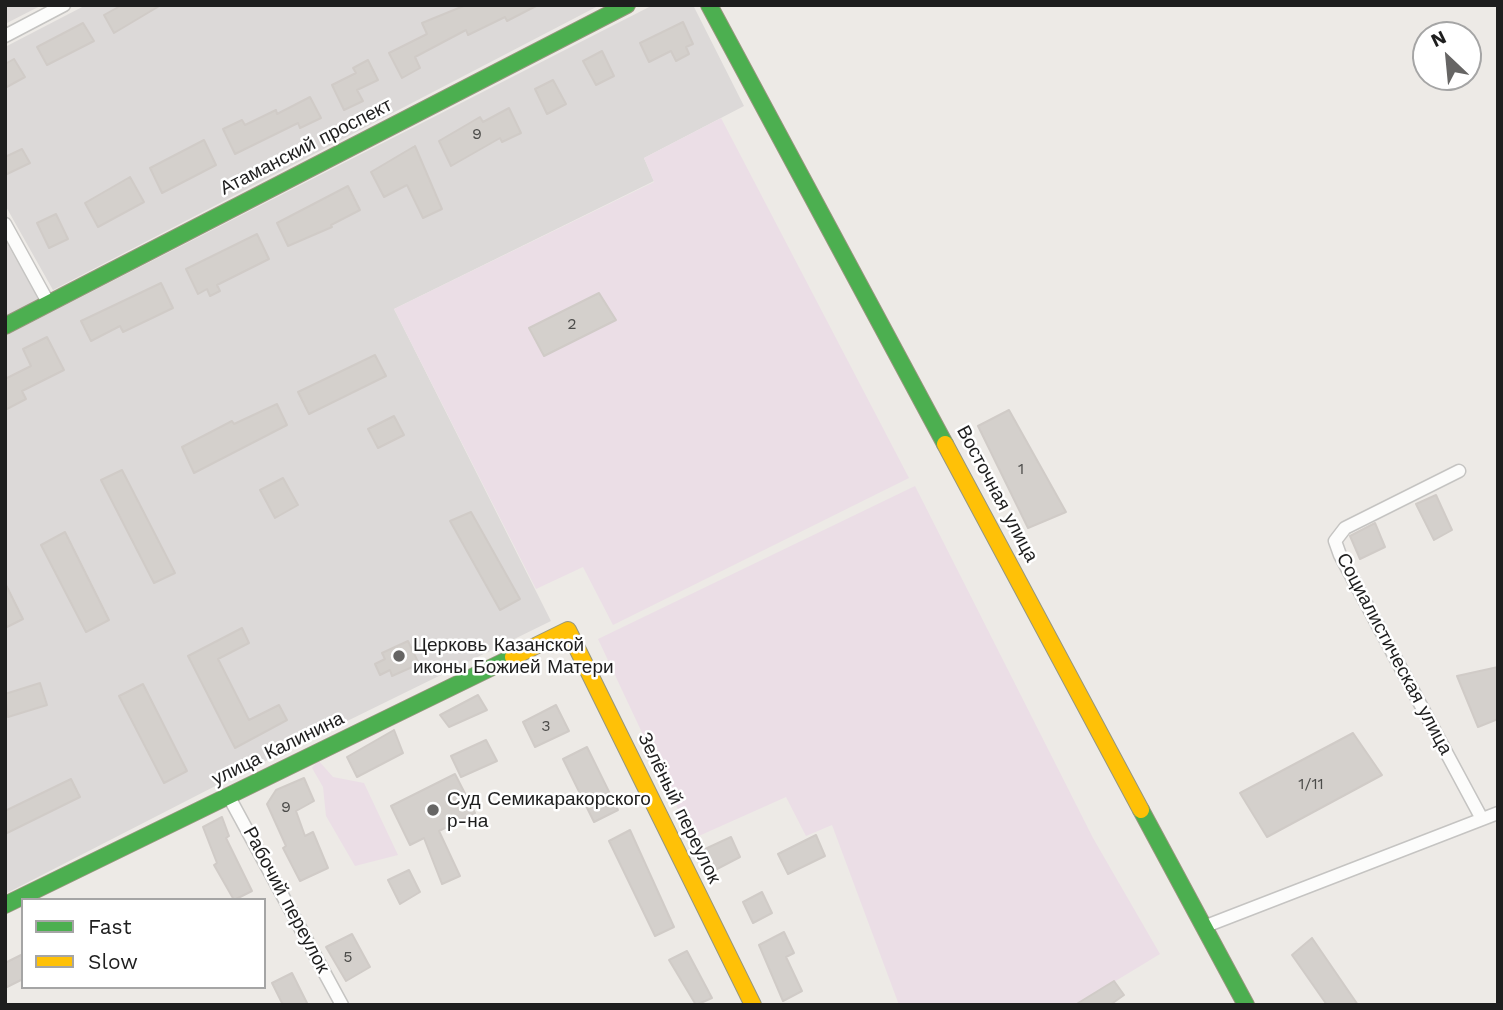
<!DOCTYPE html>
<html>
<head>
<meta charset="utf-8">
<style>
	body { margin:0 }
	#map { position:relative; width:1503px; height:1010px; overflow:hidden; background:#edeae6; font-family:"Work Sans",sans-serif }
	canvas { display:block }
	.frame { position:absolute; inset:0; border:7px solid #1e1e1e; pointer-events:none }
	.legend { position:absolute; left:21px; top:898px; width:245px; height:91px; box-sizing:border-box; background:#fff; border:2px solid #a5a5a5; margin:0; padding:9px 12px; list-style:none; font-size:21px; color:#1e1e1e }
	.legend li { display:flex; align-items:center; gap:14px; height:35px }
	.legend b { width:35px; border:2px solid #a5a5a5 }
	.north { position:absolute; left:1412px; top:21px; width:70px; height:70px; box-sizing:border-box; background:#fff; border:2px solid #a5a5a5; border-radius:50%; rotate:334deg; font-size:19px; font-weight:700; line-height:28px; text-align:center; color:#1e1e1e }
	.north::after { content:''; display:block; margin:auto; width:24px; height:32px; background:#666564; clip-path:polygon(50% 0,100% 100%,50% 72%,0 100%) }
</style>
</head>
<body>
<div id="map">
<canvas width="1503" height="1010"></canvas>
<div class="frame"></div>
<ul class="legend">
<li><b style="height:9px;background:#4caf50"></b>Fast</li>
<li><b style="height:9px;background:#ffc107"></b>Slow</li>
</ul>
<div class="north">N</div>
</div>
<script>
const c = document.querySelector('canvas').getContext('2d');
c.lineJoin = 'round';
function paint(path, color) {
  c.fillStyle = color;
  c.fill(path, 'evenodd');
}
function toPath(rows) {
  const path = new Path2D();
  for (const r of rows) {
    path.moveTo(r[0], r[1]);
    for (let i = 2; i < r.length; i += 2) path.lineTo(r[i], r[i + 1]);
  }
  return path;
}
function stroke(path, color, width, dash) {
  c.strokeStyle = color;
  c.lineWidth = width;
  c.lineCap = dash ? 'butt' : 'round';
  c.setLineDash(dash || []);
  c.stroke(path);
}
function label(font, color, halo, rows, align = 'center') {
  c.font = font + ' "Work Sans",sans-serif';
  c.lineWidth = 5;
  c.setLineDash([]);
  c.textBaseline = 'middle';
  c.strokeStyle = halo;
  c.fillStyle = color;
  for (const [text, x, y, turn = 0] of rows) {
    c.save();
    c.translate(x, y);
    c.rotate((+turn || 0) * Math.PI / 180);
    c.textAlign = isNaN(turn) ? turn : align;
    if (halo) c.strokeText(text, 0, 0);
    c.fillText(text, 0, 0);
    c.restore();
  }
}
paint(toPath([
	[5,5,42,5,5,24],
	[86,5,600,5,53,290,5,205,5,47],
	[653,5,693,5,744,106,644,158,654,181,394,309,551,621,229,779,5,894,5,336],
	[5,240,39,300,5,317]
]), '#dcd9d8');
paint(toPath([
	[721,118,909,478,613,625,583,567,536,589,394,309,654,182,644,158],
	[915,486,1093,838,1160,954,1076,1005,899,1005,832,825,806,836,786,797,692,839,598,639],
	[318,760,333,777,364,783,398,855,355,866,326,816,323,787,312,768]
]), '#ebdee6');
const building = toPath([
	[122,5,161,5,114,33,104,15,122,5],
	[466,5,538,5,507,21,505,17,468,35,466,30,415,57,420,68,402,78,389,53,427,34,422,23,466,5],
	[683,22,693,44,686,47,689,54,676,61,671,51,649,62,640,43,683,22],
	[83,23,94,41,47,65,37,47,83,23],
	[602,51,614,76,596,85,583,61,602,51],
	[14,59,25,77,5,88,5,64,14,59],
	[368,60,378,80,357,90,363,101,344,110,332,85,356,73,353,68,368,60],
	[553,80,566,104,547,114,535,89,553,80],
	[310,97,321,118,300,128,298,123,235,154,223,129,242,120,245,125,276,110,277,114,310,97],
	[509,108,521,133,502,142,500,138,451,166,439,141,480,117,483,122,509,108],
	[204,140,216,165,162,193,150,168,204,140],
	[415,146,442,209,423,218,407,185,384,197,371,172,415,146],
	[22,149,30,163,5,175,5,157,22,149],
	[130,177,144,202,98,227,85,203,130,177],
	[348,186,360,210,331,225,332,227,288,246,277,223,348,186],
	[56,214,68,239,49,248,37,223,56,214],
	[257,234,269,259,217,285,220,291,210,296,207,289,198,294,186,269,257,234],
	[161,283,173,308,123,332,120,326,91,341,81,321,161,283],
	[599,293,616,320,544,356,529,328,599,293],
	[47,337,64,370,22,391,26,399,5,410,5,379,31,366,23,349,47,337],
	[375,355,386,376,309,414,298,392,375,355],
	[277,404,287,425,194,473,182,447,232,421,234,424,277,404],
	[1009,410,1066,512,1028,528,978,426,1009,410],
	[394,416,404,435,378,448,368,429,394,416],
	[122,470,175,573,154,583,101,480,122,470],
	[283,478,298,505,275,518,260,490,283,478],
	[1436,495,1452,530,1434,540,1416,504,1436,495],
	[471,512,520,599,500,610,450,521,471,512],
	[1375,523,1385,547,1360,559,1350,536,1375,523],
	[65,532,109,620,86,632,41,545,65,532],
	[5,583,23,619,5,628,5,583],
	[242,628,249,643,218,659,249,720,279,705,287,720,235,748,188,656,242,628],
	[408,641,419,664,392,676,390,670,380,675,375,664,385,659,382,653,408,641],
	[1498,667,1498,719,1478,727,1457,676,1498,667],
	[40,683,47,705,8,717,5,694,40,683],
	[143,684,187,771,164,783,119,696,143,684],
	[478,695,487,710,449,727,440,715,478,695],
	[556,705,569,731,535,747,523,722,556,705],
	[394,730,403,753,357,777,347,757,394,730],
	[1353,733,1382,775,1267,837,1240,793,1353,733],
	[486,740,497,761,461,777,451,756,486,740],
	[587,747,618,810,594,822,563,759,587,747],
	[455,774,475,813,439,831,460,876,442,884,424,838,410,845,391,806,455,774],
	[304,778,314,801,296,811,305,836,313,832,328,868,300,881,283,848,286,846,267,804,276,790,304,778],
	[71,779,80,797,5,834,5,811,71,779],
	[222,817,229,836,226,838,252,891,234,900,214,865,217,863,203,827,222,817],
	[630,830,674,927,655,936,609,841,630,830],
	[816,835,825,856,788,874,778,854,816,835],
	[731,837,740,857,715,870,705,849,731,837],
	[409,870,420,892,400,904,388,880,409,870],
	[762,892,772,913,753,923,743,902,762,892],
	[784,932,794,953,786,957,802,991,783,1001,759,945,784,932],
	[352,934,370,967,346,981,326,947,352,934],
	[1312,938,1358,1005,1327,1005,1292,955,1312,938],
	[687,951,712,998,696,1005,669,960,687,951],
	[23,954,23,979,5,988,5,963,23,954],
	[292,973,308,1005,283,1005,272,983,292,973],
	[1114,981,1124,995,1110,1005,1075,1005,1114,981]
]);
paint(building, '#d4d0cc');
stroke(building, '#d0cbc7', 2);
const street = toPath([
	[5,36,64,5],
	[5,224,49,304],
	[1459,471,1345,528,1335,541,1340,555,1482,819],
	[229,797,342,1005],
	[1206,926,1498,813]
]);
const fast = toPath([
	[709,5,945,444],
	[5,326,627,5],
	[1141,810,1246,1005],
	[5,905,513,657]
]);
const slow = toPath([
	[945,444,1141,810],
	[513,657,568,630,753,1005]
]);
stroke(street, '#c5c4c2', 15);
stroke(fast, '#96967d', 18);
stroke(slow, '#96967d', 18);
stroke(street, '#fcfcfb', 12);
stroke(fast, '#4caf50', 16);
stroke(slow, '#ffc107', 16);
for (const [x, y, r, color] of [
	[399,656,7,"#666564"],
	[433,810,7,"#666564"]
]) {
  const dot = new Path2D();
  dot.arc(x, y, r, 0, 2 * Math.PI);
  c.fillStyle = color;
  c.fill(dot);
  stroke(dot, '#fff', 2.5);
}
label('16px', '#4c4c4a', null, [
	["9",477,134],
	["2",572,324],
	["1",1021,469],
	["3",546,726],
	["1/11",1311,784],
	["9",286,807],
	["5",348,957]
]);
label('19px', '#1e1e1e', '#fff', [
	["Атаманский проспект",306,147,-27],
	["Восточная улица",997,494,62],
	["Социалистическая улица",1394,654,62],
	["улица Калинина",278,749,-26],
	["Зелёный переулок",679,808,64],
	["Рабочий переулок",286,900,62]
]);
label('19px', '#1e1e1e', '#fff', [
	["Церковь Казанской",413,645],
	["иконы Божией Матери",413,667],
	["Суд Семикаракорского",447,799],
	["р-на",447,821]
], 'left');
</script>
</body>
</html>
